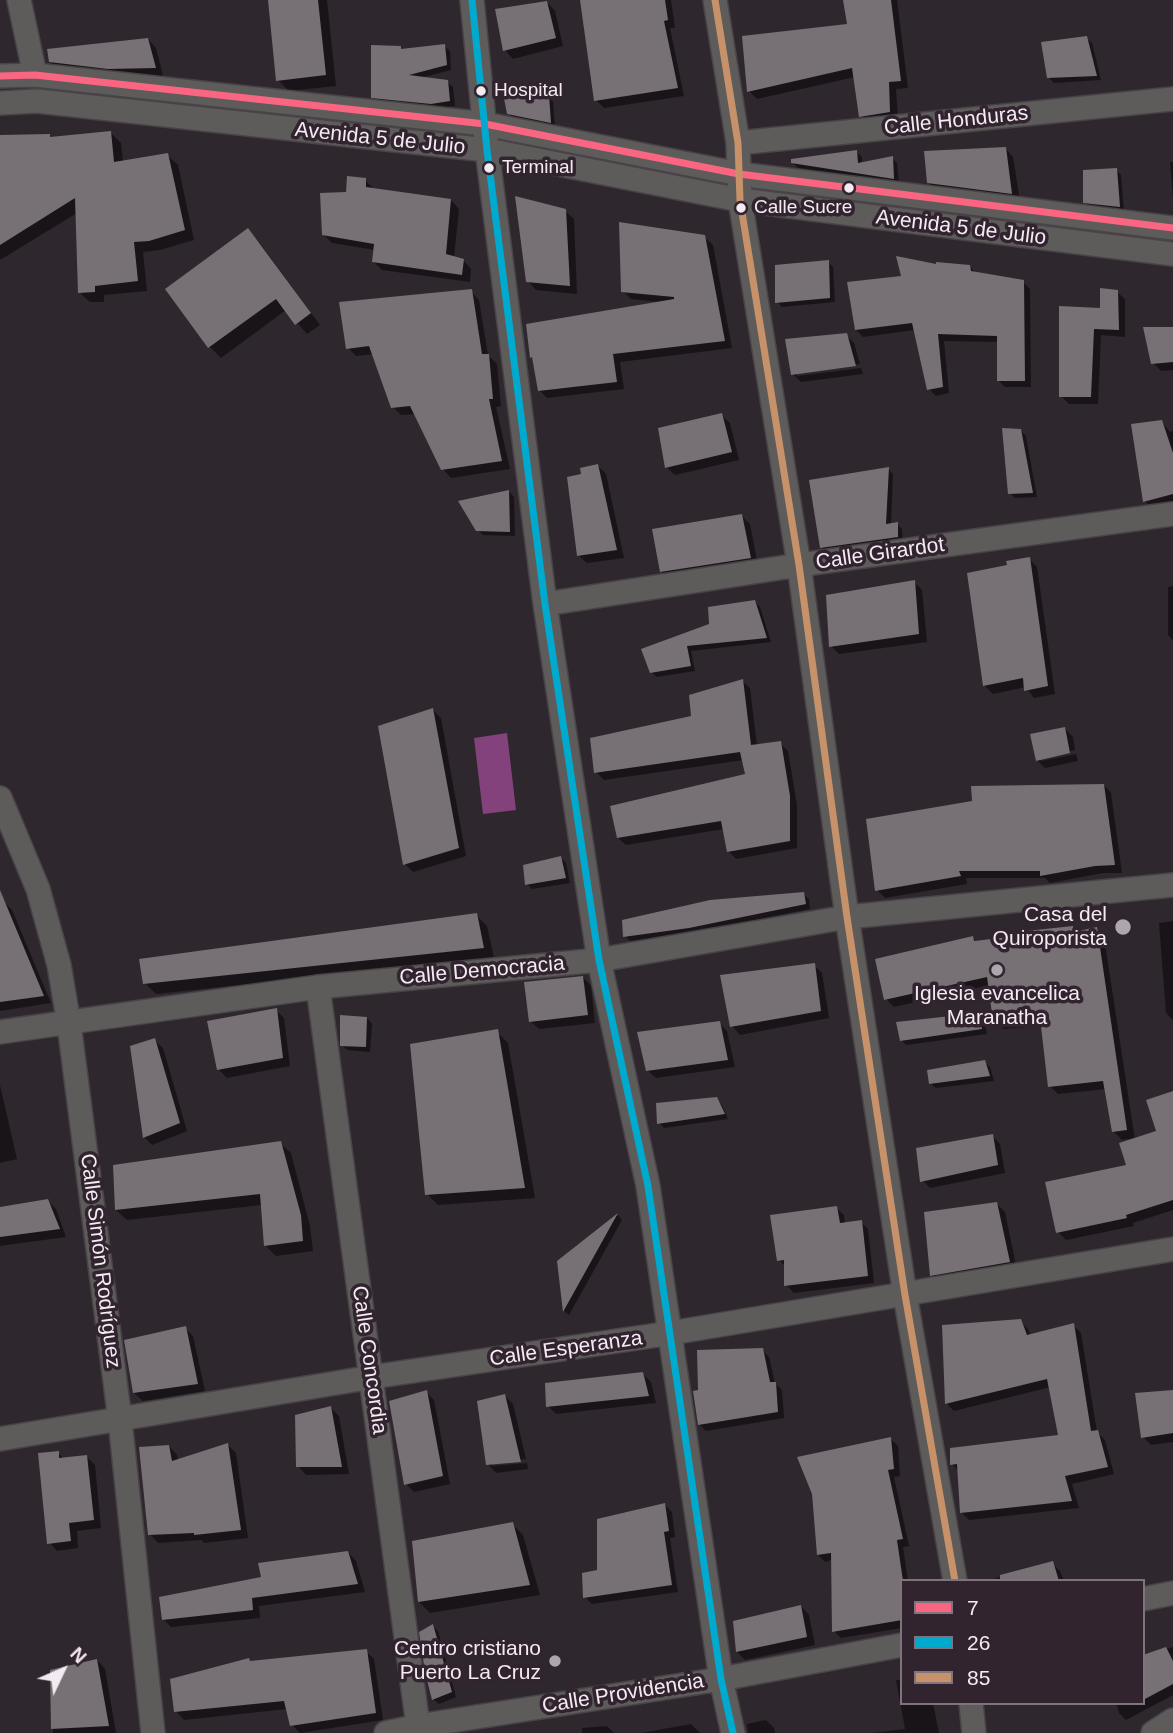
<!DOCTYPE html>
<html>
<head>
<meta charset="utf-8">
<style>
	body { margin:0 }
	#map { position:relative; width:1173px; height:1733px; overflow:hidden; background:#2e272d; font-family:Helvetica,sans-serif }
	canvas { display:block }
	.legend { position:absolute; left:900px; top:1579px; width:245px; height:126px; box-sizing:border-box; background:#31242f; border:2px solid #7f737d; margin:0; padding:9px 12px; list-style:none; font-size:21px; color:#f3eaf2 }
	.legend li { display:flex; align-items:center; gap:14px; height:35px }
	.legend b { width:35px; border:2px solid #7f737d }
	.north { position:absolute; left:28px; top:1635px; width:70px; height:70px; -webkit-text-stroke:5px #31242f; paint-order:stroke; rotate:46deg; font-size:19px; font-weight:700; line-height:28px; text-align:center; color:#f3eaf2 }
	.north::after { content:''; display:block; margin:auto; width:24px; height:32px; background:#f3eaf2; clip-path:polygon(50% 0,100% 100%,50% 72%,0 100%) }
</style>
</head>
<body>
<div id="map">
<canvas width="1173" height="1733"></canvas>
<ul class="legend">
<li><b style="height:9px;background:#fa6682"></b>7</li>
<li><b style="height:9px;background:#00a9ce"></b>26</li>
<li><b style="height:9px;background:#c7916a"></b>85</li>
</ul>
<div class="north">N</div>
</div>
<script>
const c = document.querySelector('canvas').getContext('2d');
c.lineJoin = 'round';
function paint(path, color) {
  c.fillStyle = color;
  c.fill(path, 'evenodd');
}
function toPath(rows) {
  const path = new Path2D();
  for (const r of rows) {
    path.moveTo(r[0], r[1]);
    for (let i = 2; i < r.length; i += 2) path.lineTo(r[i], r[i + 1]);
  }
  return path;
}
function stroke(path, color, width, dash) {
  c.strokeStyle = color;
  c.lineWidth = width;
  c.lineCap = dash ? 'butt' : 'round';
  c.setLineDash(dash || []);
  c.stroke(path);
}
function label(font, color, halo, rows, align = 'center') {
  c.font = font + ' Helvetica,sans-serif';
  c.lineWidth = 7;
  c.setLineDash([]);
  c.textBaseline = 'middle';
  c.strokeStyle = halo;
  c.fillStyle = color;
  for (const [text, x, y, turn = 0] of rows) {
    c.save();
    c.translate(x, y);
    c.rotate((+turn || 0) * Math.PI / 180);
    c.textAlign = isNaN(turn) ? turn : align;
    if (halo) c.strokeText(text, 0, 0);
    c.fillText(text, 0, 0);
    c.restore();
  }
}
paint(toPath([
	[507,733,516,810,483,814,474,738]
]), '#83427c');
paint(toPath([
	[269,0,327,0,336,86,289,91,278,80],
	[581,0,671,0,675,28,670,28,684,96,604,108,596,100],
	[845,0,897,0,908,88,896,89,898,119,869,124,861,116,855,77,757,99,749,91,849,26],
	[547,2,555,11,563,46,513,59,505,50],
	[1086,38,1092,43,1101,80,1054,83,1049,78],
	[148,39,156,48,163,76,117,76,59,70,50,62],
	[444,46,450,51,451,70,420,78,447,82,453,87,455,106,437,108,378,102,373,97,400,48,403,50],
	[548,96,553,102,555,127,514,119,508,113],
	[111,133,121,143,123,162,167,155,178,165,194,240,160,250,143,252,147,291,104,295,104,302,90,302,79,292,77,213,0,260,0,135,49,136,53,139],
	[1005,148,1013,157,1020,201,937,191,928,182],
	[857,152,862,157,862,164,892,158,897,163,899,183,798,168,793,163],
	[1170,162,1173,162,1173,198],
	[1116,170,1121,175,1124,212,1090,207,1085,202],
	[365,180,373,188,451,200,459,209,454,258,463,260,471,269,470,282,382,270,373,261,375,250,332,243,323,234,348,194],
	[565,211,574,219,577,294,536,290,528,281],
	[248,231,259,242,320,325,307,334,286,310,221,358,210,347,168,290],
	[704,237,713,245,732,348,620,362,624,389,547,398,539,390,534,359,531,357,659,302,631,299,623,291],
	[828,262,833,267,835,302,782,307,777,302],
	[938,266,970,267,977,274,1023,282,1030,289,1031,387,1005,387,998,380,999,342,944,341,949,393,936,396,929,389,915,330,863,337,856,330,903,278],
	[471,291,479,300,488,355,497,364,501,406,496,407,510,469,451,478,443,469,416,414,401,415,393,407,374,354,356,356,348,348],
	[1117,292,1125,299,1125,337,1101,335,1098,404,1069,404,1061,396,1102,310],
	[1173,329,1173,370,1161,371,1153,363],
	[846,335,854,343,860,364,797,372,797,376,861,368,863,374,801,382,793,374],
	[721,415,730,423,739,460,675,475,666,467],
	[1162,422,1170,432,1173,431,1173,502,1152,508,1145,501],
	[1021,431,1026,436,1037,497,1015,498,1010,493],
	[598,466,606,474,624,558,587,563,578,555,583,475],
	[888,469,893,474,891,525,897,524,902,529,903,542,826,552,821,547],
	[509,492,514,497,515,536,483,535,478,530],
	[742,516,750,524,758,566,669,580,661,571],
	[1029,559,1037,567,1055,694,1034,698,1026,687,993,694,985,686,1009,566],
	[914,582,922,590,927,642,839,654,831,646],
	[1173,586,1173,640,1168,635,1168,587],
	[754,601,760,607,771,642,691,651,695,671,657,677,651,672,710,625],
	[742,681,750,688,757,746,780,743,788,751,797,805,797,848,736,859,728,851,724,829,626,845,618,838,747,776,744,760,604,780,596,772,693,717],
	[433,710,441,718,466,856,413,872,405,864],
	[1065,729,1073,737,1075,750,1041,758,1041,761,1076,754,1078,761,1045,768,1037,760],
	[1104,785,1111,793,1122,873,1103,873,1050,883,1045,878,966,878,967,884,885,898,877,890],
	[561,858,566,863,570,883,532,889,527,884],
	[803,894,809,899,810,909,695,932,630,941,625,936],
	[4,902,12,910,51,1003,0,1011,0,904],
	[476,915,487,926,494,958,156,994,145,983],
	[1173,921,1173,1020,1166,1013,1159,923],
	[1072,927,1078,933,1096,929,1104,937,1135,1140,1158,1132,1173,1093,1173,1210,1133,1223,1134,1226,1066,1240,1058,1232,1128,1166,1134,1138,1122,1140,1114,1132,1107,1089,1058,1094,1050,1086,1043,1026,1003,1029,995,1020,990,985,894,1007,886,999,972,938,977,943,1029,937],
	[814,965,822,973,829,1018,740,1035,732,1026],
	[583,977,591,986,595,1023,539,1029,530,1021],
	[276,1010,284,1018,290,1066,227,1078,219,1070],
	[979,1015,984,1020,987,1034,906,1045,901,1040],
	[367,1018,372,1024,370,1052,347,1050,342,1045],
	[719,1023,727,1031,735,1067,656,1078,647,1070],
	[497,1032,508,1043,535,1198,438,1205,427,1194],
	[154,1040,163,1048,187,1131,152,1145,144,1137],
	[984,1062,990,1067,994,1081,936,1088,930,1083],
	[0,1085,17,1159,0,1163],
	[716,1099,722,1105,728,1119,664,1128,659,1123],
	[992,1136,1000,1144,1005,1173,930,1188,922,1180],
	[280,1143,291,1153,310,1226,313,1251,276,1256,265,1245,262,1205,127,1220,116,1210],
	[48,1201,56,1209,66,1237,0,1246,0,1209],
	[997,1204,1005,1212,1017,1270,939,1283,931,1275],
	[836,1208,844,1215,845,1224,861,1222,868,1229,874,1283,794,1293,786,1285,786,1267,779,1260],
	[618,1215,622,1220,569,1315,564,1311,559,1262],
	[1020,1321,1028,1329,1031,1336,1073,1325,1081,1333,1097,1432,1105,1440,1114,1474,1072,1484,1079,1508,969,1520,961,1512,959,1472,952,1464,1060,1436,1051,1387,954,1411,947,1404],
	[185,1328,193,1336,205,1391,143,1401,134,1393],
	[762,1350,769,1357,775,1383,782,1390,784,1418,706,1431,699,1424,700,1392],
	[643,1374,651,1382,656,1403,556,1414,548,1406],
	[426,1392,434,1400,450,1484,414,1492,406,1484],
	[1173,1392,1173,1442,1151,1445,1143,1437],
	[505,1396,513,1404,526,1459,492,1463,492,1466,527,1463,528,1469,496,1473,488,1464],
	[331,1408,339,1416,349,1474,306,1475,298,1466],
	[891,1439,898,1446,900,1476,894,1477,909,1546,903,1547,908,1581,902,1581,902,1628,841,1638,834,1631,832,1560,825,1562,818,1555],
	[228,1445,236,1453,248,1538,204,1543,202,1540,158,1543,150,1534,169,1446,177,1455,178,1461],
	[58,1453,64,1459,87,1457,95,1465,101,1528,77,1531,78,1548,57,1551,49,1542],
	[665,1505,672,1512,675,1537,670,1538,678,1592,592,1604,585,1597,599,1572],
	[512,1524,523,1535,540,1595,430,1613,419,1602],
	[348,1552,356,1561,365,1592,259,1606,260,1618,171,1627,163,1619,263,1578],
	[1052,1563,1060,1571,1064,1581,986,1581],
	[801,1606,809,1615,815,1645,745,1660,737,1652],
	[433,1626,438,1631,456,1697,439,1704,433,1699],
	[1173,1647,1173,1695,1126,1720,1119,1713,1116,1703,1143,1703,1143,1657],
	[366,1651,374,1659,383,1720,300,1733,292,1725,287,1709,184,1720,176,1711,249,1660,252,1663],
	[97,1660,105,1669,116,1733,53,1733,52,1671],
	[896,1680,902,1680,902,1703,933,1703,939,1733,872,1733,905,1729],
	[766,1720,774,1728,775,1733,748,1733,747,1724],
	[691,1724,700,1733,641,1733],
	[607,1726,614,1733,582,1733,582,1728]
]), '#0007');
paint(toPath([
	[268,0,318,0,326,75,276,81],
	[580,0,665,0,668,20,664,21,678,88,594,101],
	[843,0,891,0,901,81,889,82,890,112,859,117,852,68,747,92,742,36,847,24],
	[547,1,556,38,503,51,495,9],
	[1087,36,1097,76,1047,78,1041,42],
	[148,38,156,68,108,69,49,62,47,49],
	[445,44,447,65,409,75,448,80,450,101,431,104,371,98,371,45,401,46,401,49],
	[502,88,549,95,551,123,507,114],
	[111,131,114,162,168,153,185,230,149,241,134,242,138,281,95,286,95,292,78,293,75,198,0,245,0,135,50,134,50,137],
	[1006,147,1012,194,927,183,924,151],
	[857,150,858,163,893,156,894,179,791,163,791,159],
	[1117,168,1120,207,1083,203,1083,170],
	[347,176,366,178,366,187,451,199,446,254,464,259,462,275,372,262,374,244,322,235,320,193,346,192],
	[515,196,566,209,570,286,526,282],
	[619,222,705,235,725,341,613,354,617,382,538,391,532,357,530,358,526,324,674,299,674,297,621,292],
	[248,228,311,313,295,325,276,299,208,348,165,289],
	[896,256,936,264,936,262,970,265,971,271,1024,280,1025,381,997,381,997,336,938,334,943,387,927,390,912,323,855,330,847,282,901,276],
	[829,260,830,298,775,303,775,265],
	[1100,288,1118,290,1119,330,1094,329,1091,397,1059,397,1059,306,1100,308],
	[472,289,482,354,489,354,493,399,489,399,502,461,441,470,410,406,391,408,369,346,346,349,339,302],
	[1143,327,1173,327,1173,362,1151,364],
	[847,333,856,366,791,375,785,339],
	[722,413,732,452,665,468,658,428],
	[1162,420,1173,453,1173,494,1143,502,1131,424],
	[1002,428,1021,429,1033,493,1008,494],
	[598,464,617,550,577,556,567,477,581,474,580,468],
	[889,467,886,524,898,522,898,537,820,548,809,480],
	[509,490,510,532,476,531,458,501],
	[742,514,751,558,660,572,652,529],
	[1030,557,1048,686,1024,691,1023,678,983,686,967,573,1007,565,1006,561],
	[915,580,919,634,829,647,826,595],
	[755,600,767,638,687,646,691,666,650,673,641,649,709,624,708,607],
	[743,679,751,745,781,741,790,796,790,841,727,852,721,821,617,838,610,806,745,774,740,752,594,773,590,738,691,716,689,695],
	[433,708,459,848,403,865,378,726],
	[1065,727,1070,753,1036,761,1030,734],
	[1104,784,1115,865,1095,866,1040,876,1040,871,959,871,961,876,875,891,866,819,972,801,971,786],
	[561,856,566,878,525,885,523,865],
	[0,890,44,996,0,1002],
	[804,892,806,904,689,928,623,937,622,920,710,900],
	[477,913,484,948,143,984,139,959],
	[1073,926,1074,932,1097,927,1127,1130,1112,1132,1103,1081,1048,1087,1040,1018,993,1021,987,977,884,1000,875,959,973,936,974,941,1027,935,1026,931],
	[815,963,821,1011,730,1027,720,975],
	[583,976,588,1015,529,1022,524,982],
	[277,1008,283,1058,217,1070,207,1021],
	[979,1013,982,1029,900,1041,896,1022],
	[340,1015,367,1017,366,1047,340,1046],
	[720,1021,728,1060,646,1071,637,1032],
	[498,1029,525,1188,425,1195,410,1044],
	[155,1038,180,1123,143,1138,130,1046],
	[985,1060,990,1076,929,1084,927,1070],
	[1173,1091,1173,1200,1126,1215,1127,1218,1056,1233,1045,1182,1126,1165,1119,1143,1156,1131,1146,1100],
	[717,1097,725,1114,657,1124,656,1103],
	[993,1134,998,1165,920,1182,916,1148],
	[281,1141,301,1215,303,1241,264,1246,260,1194,115,1210,113,1165],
	[48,1199,60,1229,0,1237,0,1207],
	[997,1202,1010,1262,930,1276,924,1212],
	[837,1206,840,1223,862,1220,868,1276,784,1286,784,1260,777,1261,770,1215],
	[618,1213,563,1312,557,1261],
	[1021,1319,1027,1335,1074,1323,1091,1431,1098,1430,1108,1467,1065,1476,1072,1501,960,1513,957,1464,950,1465,950,1448,1058,1435,1047,1379,945,1404,942,1325],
	[186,1326,198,1384,133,1393,124,1340],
	[763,1348,770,1382,776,1382,778,1412,698,1425,693,1391,698,1390,697,1350],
	[643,1372,649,1396,546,1407,545,1383],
	[427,1390,443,1476,404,1485,389,1401],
	[1173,1390,1173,1433,1141,1438,1135,1393],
	[505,1394,521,1462,486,1465,477,1401],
	[331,1406,342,1467,296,1467,295,1415],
	[891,1437,894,1469,888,1470,903,1539,897,1540,903,1581,902,1620,832,1632,831,1553,817,1555,812,1494,797,1457],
	[228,1443,241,1530,194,1535,194,1533,148,1535,139,1447,169,1445,172,1461],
	[59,1451,59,1458,87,1455,94,1520,69,1523,71,1541,47,1544,38,1453],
	[665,1503,669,1531,664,1532,672,1585,583,1598,582,1573,597,1570,597,1519],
	[513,1522,530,1585,418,1602,412,1541],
	[348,1551,358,1584,252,1598,253,1610,162,1620,159,1597,261,1577,258,1563],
	[1053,1561,1059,1581,1000,1581,1000,1575],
	[801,1605,807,1637,736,1652,733,1621],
	[433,1624,452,1692,432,1700,425,1672,419,1632],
	[1166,1647,1173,1661,1173,1684,1143,1700,1143,1655],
	[367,1649,376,1713,290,1726,284,1701,174,1712,170,1679,249,1658,250,1661],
	[97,1659,109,1726,51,1729,50,1670]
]), '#777176');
const minor = toPath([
	[19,0,35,75],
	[472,0,487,150,545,604,599,960,648,1186,721,1679,733,1733],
	[715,0,738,143,740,200,799,565,847,917,905,1295,955,1581],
	[0,76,35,75,485,124,739,174,1173,228],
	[0,103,37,101,487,150,740,200,1173,254],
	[738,143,1173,99],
	[545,604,799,565,1173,514],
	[0,798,38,889,59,965,69,1024,120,1420,153,1733],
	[318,987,419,1733],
	[0,1032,318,987,599,960,847,917,1173,885],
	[0,1439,372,1377,671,1333,1173,1249],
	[1143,1599,1173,1593],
	[971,1703,974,1733],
	[386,1733,418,1726,721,1679,902,1645],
	[1153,1733,1173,1720]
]);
stroke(minor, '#494348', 26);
stroke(minor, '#5d5c5b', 23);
stroke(toPath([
	[0,76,35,75,485,124,739,174,1173,228]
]), '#fa6682', 7);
stroke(toPath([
	[472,0,487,150,545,604,599,960,648,1186,721,1679,733,1733]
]), '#00a9ce', 7);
stroke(toPath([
	[715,0,738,143,740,200,799,565,847,917,905,1295,955,1581]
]), '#c7916a', 7);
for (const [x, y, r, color] of [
	[481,91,6,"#f3eaf2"],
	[489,168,6,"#f3eaf2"],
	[849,188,6,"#f3eaf2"],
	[741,208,6,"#f3eaf2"],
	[1123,927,9,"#aea6ad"],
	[997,970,7,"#aea6ad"],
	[555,1661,7,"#aea6ad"]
]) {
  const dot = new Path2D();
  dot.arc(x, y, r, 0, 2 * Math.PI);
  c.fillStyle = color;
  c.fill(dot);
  stroke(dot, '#31242f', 2.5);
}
label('19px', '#f3eaf2', '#31242f', [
	["Hospital",494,91],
	["Terminal",502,168],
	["Calle Sucre",754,208]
], 'left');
label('21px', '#f3eaf2', '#31242f', [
	["Calle Honduras",956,121,-6],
	["Avenida 5 de Julio",380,139,6],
	["Avenida 5 de Julio",961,228,7],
	["Calle Girardot",880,554,-8],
	["Calle Democracia",482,971,-5],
	["Calle Simón Rodríguez",100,1261,83],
	["Calle Esperanza",566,1349,-8],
	["Calle Concordia",369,1360,82],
	["Calle Providencia",623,1694,-9]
]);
label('21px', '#f3eaf2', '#31242f', [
	["Casa del",1107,915],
	["Quiroporista",1107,939],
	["Iglesia evancelica",997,994,"center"],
	["Maranatha",997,1018,"center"],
	["Centro cristiano",541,1649],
	["Puerto La Cruz",541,1673]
], 'right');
</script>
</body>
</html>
